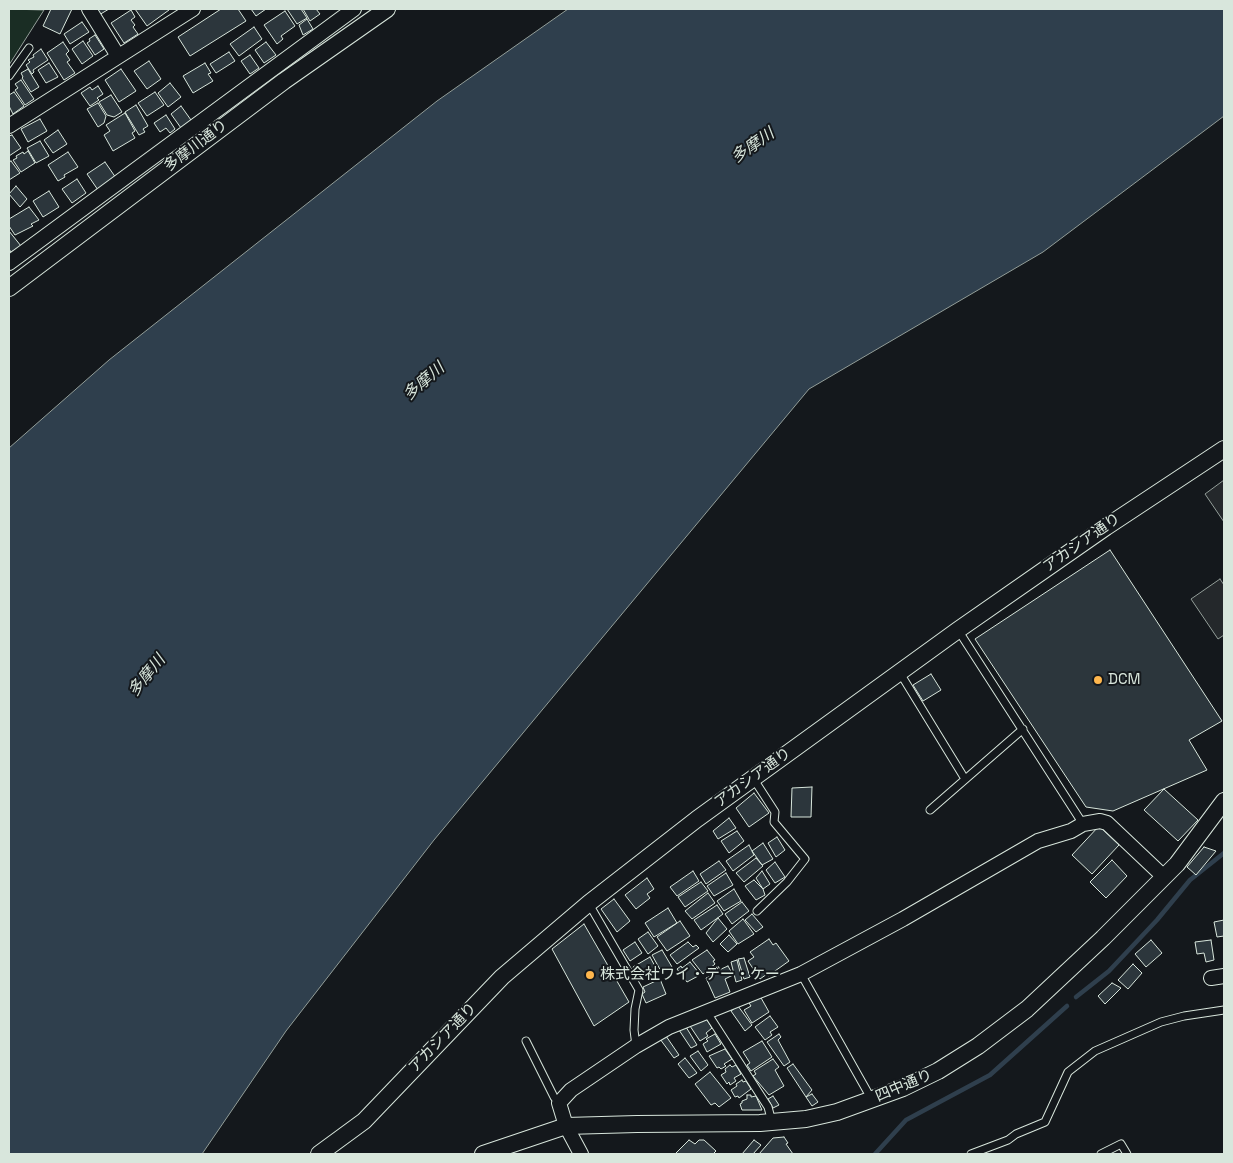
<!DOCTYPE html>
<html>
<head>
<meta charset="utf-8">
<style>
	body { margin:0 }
	#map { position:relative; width:1233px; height:1163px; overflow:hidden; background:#14181c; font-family:"Space Grotesk",sans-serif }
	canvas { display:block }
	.frame { position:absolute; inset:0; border:10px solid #d8e6dc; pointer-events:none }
</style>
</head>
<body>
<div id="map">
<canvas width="1233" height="1163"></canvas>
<div class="frame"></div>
</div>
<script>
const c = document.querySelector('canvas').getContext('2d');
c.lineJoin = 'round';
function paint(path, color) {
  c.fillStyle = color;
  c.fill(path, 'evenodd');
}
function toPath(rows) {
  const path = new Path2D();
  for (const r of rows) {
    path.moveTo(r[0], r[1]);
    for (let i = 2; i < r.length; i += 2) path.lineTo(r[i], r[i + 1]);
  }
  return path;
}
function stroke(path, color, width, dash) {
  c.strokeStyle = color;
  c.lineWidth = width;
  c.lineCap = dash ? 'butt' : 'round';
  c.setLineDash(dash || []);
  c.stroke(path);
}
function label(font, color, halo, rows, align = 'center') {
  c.font = font + ' "Space Grotesk","Noto Sans JP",sans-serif';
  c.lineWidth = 4;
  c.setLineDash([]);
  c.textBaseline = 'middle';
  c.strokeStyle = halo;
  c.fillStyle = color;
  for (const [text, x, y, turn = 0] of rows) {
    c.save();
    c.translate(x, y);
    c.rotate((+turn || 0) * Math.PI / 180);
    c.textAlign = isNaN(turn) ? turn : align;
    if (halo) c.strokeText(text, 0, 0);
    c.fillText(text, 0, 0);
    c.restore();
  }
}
const green = toPath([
	[9,9,44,10,9,65,9,9]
]);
paint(green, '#1a2d24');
stroke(green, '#939e99', 1);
const parking = toPath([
	[1224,480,1224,522,1205,494,1224,480],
	[1220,579,1224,585,1224,635,1218,639,1191,599,1220,579]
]);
paint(parking, '#24282b');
stroke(parking, '#939e99', 1);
const water = toPath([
	[568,9,1224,9,1224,116,1043,252,809,389,434,840,286,1031,202,1154,9,1154,9,448,109,360,437,101,568,9]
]);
paint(water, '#2f3f4d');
stroke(water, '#939e99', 1);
stroke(toPath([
	[1076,997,1109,971,1157,920,1190,880,1224,853],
	[875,1154,906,1120,990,1075,1067,1006]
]), '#2f3f4d', 4.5);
const building = toPath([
	[51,9,72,9,60,34,43,26,51,9],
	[95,9,109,9,99,15,95,9],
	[135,9,168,9,169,10,147,26,135,9],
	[221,9,238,9,246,21,190,56,178,37,221,9],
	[251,9,266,9,256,16,251,9],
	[287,9,301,9,307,18,297,24,287,9],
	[303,9,316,9,320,14,310,21,303,9],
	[131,10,135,17,131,20,135,25,133,27,138,34,124,43,111,23,131,10],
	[285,11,295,26,281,36,283,39,277,44,264,25,285,11],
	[307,19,313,29,303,35,299,25,307,19],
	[82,22,89,32,70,44,64,34,82,22],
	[254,27,262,39,239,56,230,44,254,27],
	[95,35,104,49,95,55,87,43,90,41,89,39,95,35],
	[83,41,93,56,82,64,72,49,83,41],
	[63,42,69,51,66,54,70,60,67,62,75,73,64,80,47,53,63,42],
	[266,42,276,55,264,63,255,50,266,42],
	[41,49,48,60,33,70,34,72,32,74,26,65,30,62,28,60,34,57,33,55,41,49],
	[229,52,235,61,216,73,210,64,229,52],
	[250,55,259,68,250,74,241,61,250,55],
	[149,61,161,79,147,89,134,71,149,61],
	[49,63,58,77,46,83,38,70,49,63],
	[205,63,211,73,208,74,213,81,193,93,183,76,205,63],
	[28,69,39,87,31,92,22,78,23,77,21,73,28,69],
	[121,69,136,91,119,102,105,80,121,69],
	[21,80,34,99,25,105,15,90,18,88,15,84,21,80],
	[170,83,181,97,168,107,158,93,170,83],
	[98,86,103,94,97,98,99,100,90,106,81,93,90,87,92,90,98,86],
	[14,92,24,106,13,114,9,106,9,95,14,92],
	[155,92,164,105,147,116,138,103,155,92],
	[111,95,122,112,114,117,107,115,99,102,111,95],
	[98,103,106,116,104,123,98,127,87,109,98,103],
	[136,105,148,126,143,129,145,132,139,135,125,112,136,105],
	[181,106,191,120,181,128,171,114,181,106],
	[125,113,135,131,132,133,135,138,113,151,104,135,110,131,106,125,125,113],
	[166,115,175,129,170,133,166,128,160,132,154,123,166,115],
	[40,119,47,131,28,142,21,129,40,119],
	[58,130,67,144,53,153,44,140,58,130],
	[12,135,21,148,9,156,9,136,12,135],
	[40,141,49,156,36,163,27,148,40,141],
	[28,151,35,163,21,172,13,160,17,158,16,156,23,152,24,154,28,151],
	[68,152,78,167,64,175,65,177,58,181,48,165,68,152],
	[11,161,20,173,9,180,9,162,11,161],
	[105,162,116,178,98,190,87,174,105,162],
	[77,179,86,193,72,203,62,189,77,179],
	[16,186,27,199,20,207,9,194,16,186],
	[49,191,59,207,43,217,33,201,49,191],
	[29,207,39,220,31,224,33,226,15,235,9,226,9,219,29,207],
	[9,231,21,246,11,252,9,249,9,231],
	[1110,550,1222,721,1189,740,1207,770,1113,811,1086,807,975,639,1110,550],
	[931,674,941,690,923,701,913,685,931,674],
	[812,787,811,817,791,817,792,788,812,787],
	[1164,789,1198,820,1178,841,1144,810,1164,789],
	[754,793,769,813,749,827,736,808,754,793],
	[729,818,736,828,718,839,713,831,729,818],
	[1099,826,1119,845,1092,874,1072,855,1099,826],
	[737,831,744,841,729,853,721,841,737,831],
	[777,837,785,850,776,857,768,843,777,837],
	[763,843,773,859,762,865,752,851,763,843],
	[749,845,754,855,733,871,726,861,749,845],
	[1204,847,1216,851,1196,875,1187,867,1204,847],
	[756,858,763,866,744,882,736,873,756,858],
	[1112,860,1127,876,1106,898,1090,882,1112,860],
	[719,861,726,870,706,884,700,874,719,861],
	[775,862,785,877,775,883,766,870,775,862],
	[693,871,699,881,677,896,670,887,693,871],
	[762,871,770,884,763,889,756,878,762,871],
	[726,873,733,885,714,896,707,886,726,873],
	[647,878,654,889,647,894,650,898,636,909,625,895,647,878],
	[754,880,763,889,765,895,756,900,745,886,754,880],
	[701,882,708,891,685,907,678,897,701,882],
	[734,889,741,901,724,911,717,901,734,889],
	[708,893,715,903,692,919,685,911,708,893],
	[614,899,630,921,617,932,601,909,614,899],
	[742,902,749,911,732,924,725,914,742,902],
	[717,905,723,914,701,930,694,920,717,905],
	[668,908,677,923,654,937,645,923,668,908],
	[752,914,763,927,756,932,745,920,752,914],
	[718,918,727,929,713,942,706,933,718,918],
	[743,919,754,934,738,944,729,931,743,919],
	[1224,920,1224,936,1217,937,1214,922,1224,920],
	[680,921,690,936,667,951,657,937,680,921],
	[584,924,629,1002,594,1026,552,949,584,924],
	[648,932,658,946,648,954,638,939,648,932],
	[729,935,737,944,728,952,720,944,729,935],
	[769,939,773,945,776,943,789,961,768,976,767,974,760,979,748,961,754,957,750,952,769,939],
	[1151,940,1162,953,1146,967,1135,954,1151,940],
	[1211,940,1214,960,1206,962,1204,953,1197,954,1195,942,1211,940],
	[635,942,642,953,630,961,623,950,635,942],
	[688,942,693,947,696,945,699,948,677,964,670,955,688,942],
	[662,950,672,967,662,973,652,955,662,950],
	[707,950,715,960,713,961,715,964,703,974,692,960,707,950],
	[650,957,656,968,640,979,633,967,650,957],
	[744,958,750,977,744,979,738,959,744,958],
	[737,960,742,980,736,982,731,962,737,960],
	[690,962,699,973,697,974,698,976,687,982,677,969,681,966,682,968,690,962],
	[1133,964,1142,973,1128,989,1118,980,1133,964],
	[728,966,733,975,725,979,730,992,715,998,706,978,711,976,710,974,728,966],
	[660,979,666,994,646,1003,642,994,645,992,643,987,660,979],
	[1112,983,1121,988,1105,1004,1098,996,1112,983],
	[760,996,769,1012,752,1023,744,1010,751,1006,749,1003,760,996],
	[738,1006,752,1025,745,1031,731,1011,738,1006],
	[770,1016,778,1027,770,1032,772,1035,765,1040,755,1027,770,1016],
	[706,1018,712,1028,706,1033,708,1036,700,1041,690,1026,706,1018],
	[686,1027,697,1045,691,1048,679,1030,686,1027],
	[715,1034,721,1044,707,1052,703,1044,708,1041,706,1039,715,1034],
	[779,1034,781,1037,778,1040,790,1062,784,1066,767,1042,779,1034],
	[666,1036,679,1055,674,1058,660,1039,666,1036],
	[762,1041,772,1057,751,1071,747,1065,750,1063,743,1052,762,1041],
	[725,1049,732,1059,724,1064,726,1066,721,1069,719,1067,717,1068,709,1056,725,1049],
	[698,1051,708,1065,701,1071,690,1056,698,1051],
	[685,1058,697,1073,689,1078,678,1064,685,1058],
	[773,1059,779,1067,775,1070,784,1086,769,1095,753,1076,756,1074,754,1071,773,1059],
	[793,1064,812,1090,806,1097,787,1068,793,1064],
	[730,1065,732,1067,736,1065,741,1074,734,1078,736,1081,730,1085,729,1082,727,1084,721,1075,726,1072,725,1069,730,1065],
	[710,1072,731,1098,719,1107,715,1103,711,1105,695,1084,710,1072],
	[742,1080,743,1082,746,1081,751,1089,739,1098,738,1096,735,1097,731,1090,737,1086,736,1084,742,1080],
	[812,1094,818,1102,812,1106,806,1097,812,1094],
	[747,1095,751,1095,751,1097,756,1096,762,1110,742,1110,740,1104,742,1103,742,1101,747,1099,747,1095],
	[773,1096,779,1105,773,1108,768,1099,773,1096],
	[784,1137,788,1143,786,1144,793,1154,759,1154,773,1138,784,1137],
	[689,1140,695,1144,699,1140,704,1140,716,1151,713,1154,675,1154,689,1140],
	[754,1140,761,1145,753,1154,742,1154,754,1140]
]);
paint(building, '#2c363c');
stroke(building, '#d8e6dc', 1);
const service = toPath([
	[9,76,29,48],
	[958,630,1083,824],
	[900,673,965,779],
	[753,778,775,812,774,822,805,859,787,882,757,911],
	[930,810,1023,729],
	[589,904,639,990,635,1009,634,1030,636,1046],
	[801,974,872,1100],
	[706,1011,768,1107,772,1122],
	[526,1041,554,1097,559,1103],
	[971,1154,1008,1140,1016,1134,1045,1122,1068,1072,1095,1051,1161,1022,1184,1016,1224,1010],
	[1101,1154,1121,1144,1127,1154]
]);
const minor = toPath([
	[89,9,118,56],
	[9,126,193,9],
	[9,263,354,9],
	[1211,978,1224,976],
	[581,1154,566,1126,559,1103,571,1090,636,1046,669,1027,801,974,903,919,1038,841,1071,831,1083,824,1100,821,1107,823,1163,876]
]);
const tertiary = toPath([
	[9,288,284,81,387,9],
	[319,1154,364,1121,502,977,589,903,697,819,958,630,1106,527,1224,449],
	[483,1154,566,1126,637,1124,760,1123,806,1119,837,1112,903,1088,938,1071,978,1046,1027,1009,1103,938,1177,864,1224,801]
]);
stroke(service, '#d8e6dc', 9);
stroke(minor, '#d8e6dc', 16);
stroke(tertiary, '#d8e6dc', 18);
stroke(service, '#14181c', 7);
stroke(minor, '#14181c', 14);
stroke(tertiary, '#14181c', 16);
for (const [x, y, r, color] of [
	[1098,680,5,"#ffb74d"],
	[590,975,5,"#ffb74d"]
]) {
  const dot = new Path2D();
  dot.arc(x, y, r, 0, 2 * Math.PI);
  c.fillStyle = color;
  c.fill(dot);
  stroke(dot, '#14181c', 2);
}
label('15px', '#d8e6dc', '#14181c', [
	["多摩川通り",196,146,-37],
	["アカシア通り",1082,543,-35],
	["アカシア通り",753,778,-36],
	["アカシア通り",443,1038,-46],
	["四中通り",904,1086,-23]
]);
label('15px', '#d8e6dc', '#14181c', [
	["DCM",1108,680],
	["株式会社ワイ・デー・ケー",600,975]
], 'left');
label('italic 16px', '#d8e6dc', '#14181c', [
	["多摩川",753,146,-35],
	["多摩川",424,382,-41],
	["多摩川",147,676,-51]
]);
</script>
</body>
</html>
